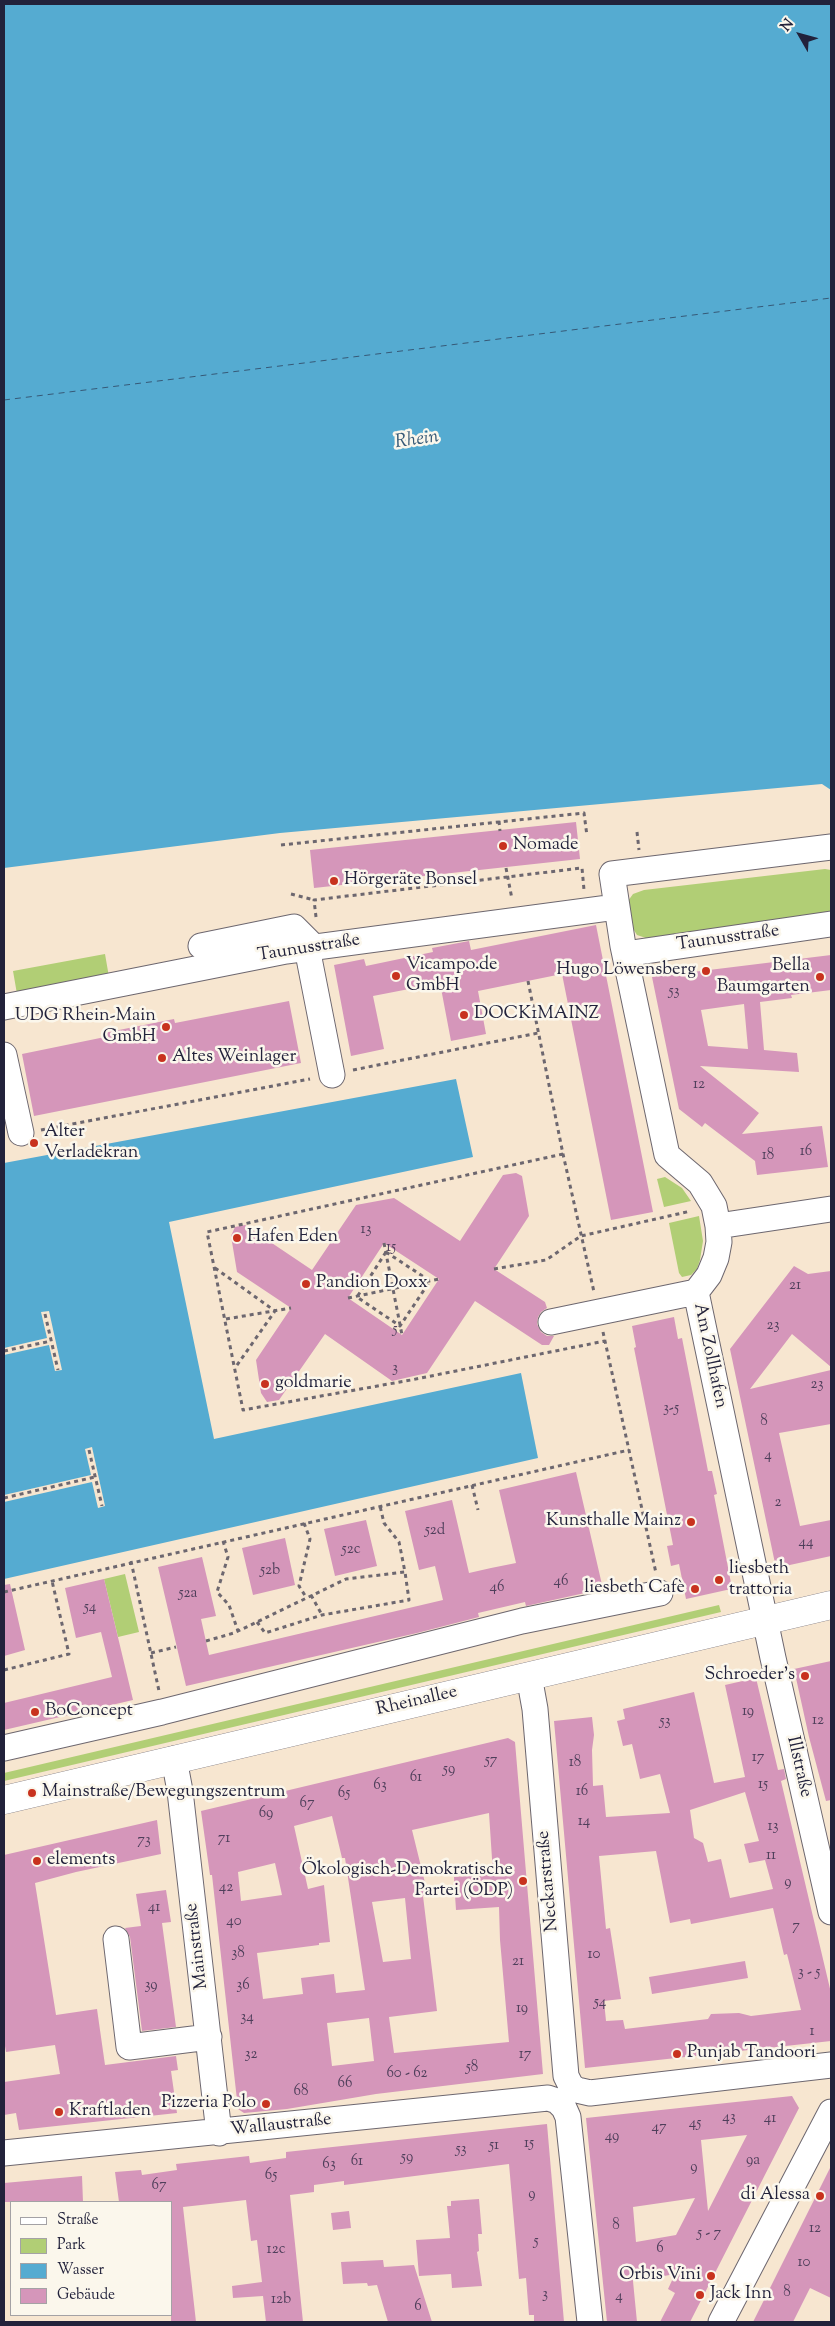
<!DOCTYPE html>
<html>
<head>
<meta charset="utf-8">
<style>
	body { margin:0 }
	#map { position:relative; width:835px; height:2326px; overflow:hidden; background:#f7e6d0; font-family:"Sorts Mill Goudy",serif }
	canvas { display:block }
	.frame { position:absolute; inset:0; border:5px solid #22223b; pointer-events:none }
	.legend { position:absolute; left:10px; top:2201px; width:162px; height:115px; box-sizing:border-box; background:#fbf7ec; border:1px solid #a4a2a5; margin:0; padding:6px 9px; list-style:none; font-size:15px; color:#22223b }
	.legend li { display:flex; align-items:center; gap:10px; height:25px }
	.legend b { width:25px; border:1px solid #a4a2a5 }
	.north { position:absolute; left:775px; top:10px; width:50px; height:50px; -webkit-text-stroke:4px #fbf7ec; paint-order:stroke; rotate:308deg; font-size:14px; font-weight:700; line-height:20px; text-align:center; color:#22223b }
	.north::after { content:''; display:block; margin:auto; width:18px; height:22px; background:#22223b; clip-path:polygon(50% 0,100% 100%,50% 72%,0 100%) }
</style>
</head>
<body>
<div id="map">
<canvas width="835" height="2326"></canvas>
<div class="frame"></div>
<ul class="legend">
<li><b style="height:6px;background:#fff"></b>Straße</li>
<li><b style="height:14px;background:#b1ce75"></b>Park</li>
<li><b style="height:14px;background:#55abd1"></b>Wasser</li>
<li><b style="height:14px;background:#d596ba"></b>Gebäude</li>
</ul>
<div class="north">N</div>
</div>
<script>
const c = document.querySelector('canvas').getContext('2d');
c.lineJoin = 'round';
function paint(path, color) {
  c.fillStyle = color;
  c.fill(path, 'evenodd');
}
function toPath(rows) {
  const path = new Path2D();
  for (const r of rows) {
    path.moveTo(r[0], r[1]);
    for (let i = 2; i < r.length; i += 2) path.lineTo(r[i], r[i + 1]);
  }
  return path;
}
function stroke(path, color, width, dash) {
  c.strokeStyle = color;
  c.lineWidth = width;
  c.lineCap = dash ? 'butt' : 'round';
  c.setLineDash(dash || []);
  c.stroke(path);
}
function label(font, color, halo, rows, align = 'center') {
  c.font = font + ' "Sorts Mill Goudy",serif';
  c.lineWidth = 5;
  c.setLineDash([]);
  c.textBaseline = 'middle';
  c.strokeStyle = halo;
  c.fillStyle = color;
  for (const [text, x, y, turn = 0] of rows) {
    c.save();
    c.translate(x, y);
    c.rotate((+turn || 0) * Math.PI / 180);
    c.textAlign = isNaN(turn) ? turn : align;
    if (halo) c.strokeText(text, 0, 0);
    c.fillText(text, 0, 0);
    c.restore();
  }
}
paint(toPath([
	[825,869,831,870,831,916,646,938,637,935,632,927,628,901,633,894,644,890],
	[105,954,109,977,17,994,13,971],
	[665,1177,682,1188,691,1201,664,1207,657,1179],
	[699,1216,703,1241,700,1260,697,1269,691,1275,682,1277,679,1273,669,1223],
	[125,1574,139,1632,118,1637,104,1579],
	[719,1605,721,1612,4,1781,4,1773]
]), '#b1ce75');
paint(toPath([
	[4,4,831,4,831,790,822,784,280,833,4,868],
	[456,1079,473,1157,169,1222,214,1439,521,1373,538,1458,4,1579,4,1163]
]), '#55abd1');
paint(toPath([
	[49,1311,62,1370,55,1371,49,1345,4,1355,4,1348,47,1338,41,1312],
	[92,1447,105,1506,98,1508,92,1482,4,1502,4,1495,91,1475,85,1449]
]), '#f7e6d0');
stroke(toPath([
	[4,400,831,298]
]), '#365977', 1, [6, 5]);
paint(toPath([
	[576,822,580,859,314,888,310,850],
	[596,925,653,1212,611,1220,562,974,478,991,486,1034,451,1041,440,983,373,996,384,1049,351,1056,334,965,364,959,366,966,433,952,432,948,469,941,471,950],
	[831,955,831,990,791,995,792,998,760,1002,764,1050,797,1053,799,1072,700,1066,759,1113,742,1134,822,1126,828,1167,757,1175,755,1161,705,1123,702,1127,679,1109,652,977],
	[744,1004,748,1049,708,1046,701,1010],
	[289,1001,301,1063,34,1116,22,1054,105,1037,104,1033,174,1019,175,1023],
	[516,1173,522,1176,529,1216,494,1269,545,1302,547,1308,541,1312,538,1317,537,1324,541,1332,547,1336,554,1336,549,1345,542,1345,475,1301,427,1373,392,1381,325,1334,279,1400,267,1402,261,1393,256,1360,291,1308,237,1272,231,1236,235,1227,245,1225,312,1270,356,1205,394,1198,460,1241,503,1175],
	[384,1243,439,1279,402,1335,348,1298],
	[794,1266,808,1274,831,1271,831,1367,792,1334,750,1389,831,1370,831,1424,779,1433,800,1526,831,1520,831,1556,776,1568,730,1349],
	[674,1317,678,1339,682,1338,708,1471,712,1471,717,1494,714,1495,731,1583,731,1589,686,1599,679,1564,671,1566,667,1546,673,1545,634,1348,636,1347,632,1326],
	[576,1472,603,1589,526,1606,525,1602,478,1613,479,1617,417,1633,186,1686,158,1567,202,1557,216,1616,201,1619,209,1655,443,1600,435,1566,419,1570,405,1511,452,1500,469,1573,491,1568,516,1563,499,1490],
	[366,1520,377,1566,335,1576,324,1529],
	[285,1538,295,1585,253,1595,242,1548],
	[104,1579,133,1700,4,1730,4,1703,112,1677,101,1632,76,1638,65,1588],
	[10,1584,25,1650,4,1656,4,1585],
	[831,1661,831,1800,826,1801,809,1737,794,1669],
	[756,1678,778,1770,784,1769,786,1779,781,1781,831,1993,831,2041,585,2068,554,1721,592,1717,594,1735,592,1750,593,1786,603,1785,606,1817,670,1813,660,1774,640,1779,632,1744,623,1746,617,1721,625,1719,623,1709,694,1692,714,1783,745,1777,725,1685],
	[745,1792,759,1841,744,1844,749,1863,765,1860,773,1889,730,1898,721,1859,708,1862,703,1843,694,1838,690,1810],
	[656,1851,670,1923,690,1919,691,1924,773,1908,784,1955,787,1954,801,2010,751,2016,739,2013,711,2014,708,2019,625,2029,623,2020,606,2021,604,2001,621,1999,610,1928,606,1929,599,1856],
	[508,1738,515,1742,543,2074,376,2094,287,2109,244,2113,238,2109,212,1875,210,1875,201,1811],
	[489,1813,493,1874,454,1877,455,1895,456,1910,499,1907,500,1940,509,2042,394,2053,389,2017,437,2011,423,1896,428,1895,412,1830],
	[332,1816,342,1858,345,1858,365,1990,336,1993,334,1974,301,1978,303,1994,263,1999,257,1953,319,1945,319,1943,330,1942,324,1885,308,1889,294,1826],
	[275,1863,282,1895,241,1901,238,1872],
	[405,1898,411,1959,383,1962,372,1902],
	[369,2018,374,2061,332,2066,327,2023],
	[157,1820,161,1854,76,1872,35,1883,56,2015,97,2009,105,2065,176,2056,178,2070,171,2071,177,2113,19,2130,16,2113,4,2115,4,2082,60,2074,55,2045,6,2052,4,2040,4,1855],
	[166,1890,171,1922,162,1923,176,2027,142,2031,130,1937,125,1928,141,1926,136,1894],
	[745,1961,748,1978,652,1994,649,1977],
	[792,2096,799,2108,690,2322,660,2322,675,2293,668,2289,675,2274,648,2279,632,2271,637,2322,607,2322,586,2118],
	[747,2135,708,2211,701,2140],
	[695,2198,676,2235,636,2242,633,2207],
	[547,2124,564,2322,534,2322,534,2315,529,2315,526,2278,519,2279,509,2164,344,2185,344,2181,314,2185,314,2192,290,2195,303,2322,266,2322,263,2296,233,2298,232,2286,262,2282,257,2240,251,2241,246,2200,183,2207,196,2322,171,2322,171,2202,119,2202,115,2172,141,2170,142,2175,177,2170,176,2164,249,2156,250,2163,286,2158,286,2152],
	[831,2166,831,2298,810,2288,793,2322,753,2322],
	[82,2176,83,2202,4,2202,4,2183],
	[479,2199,482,2234,478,2234,479,2251,477,2252,482,2286,452,2288,451,2274,419,2276,416,2240,450,2238,447,2206,451,2206,451,2201],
	[349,2211,351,2228,333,2230,331,2213],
	[383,2260,384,2267,414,2265,432,2322,388,2322,377,2285,368,2286,367,2283,343,2284,341,2262]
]), '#d596ba');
const minor = toPath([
	[831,847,612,874,623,946,667,1155,700,1183,714,1206,718,1226,719,1242,716,1258,709,1275,696,1292,773,1658,831,1912],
	[201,946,294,927,314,947],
	[307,948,332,1075],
	[625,954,831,924],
	[4,1007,286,951,616,907],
	[4,1055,21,1133],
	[718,1226,831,1209],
	[551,1322,696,1292],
	[529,1676,535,1709,566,2076,571,2086,577,2090,590,2093,831,2065],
	[4,1748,162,1712,522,1621,660,1593],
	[174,1759,180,1791,219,2133],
	[116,1939,129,2047,209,2037],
	[4,2153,548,2098,557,2101,564,2108,568,2117,590,2322],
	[721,2322,831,2112]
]);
const major = toPath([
	[4,1800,831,1605]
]);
stroke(minor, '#6d676f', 27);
stroke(major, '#6d676f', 29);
stroke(toPath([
	[499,821,500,831],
	[637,832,639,850],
	[281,845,584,813,587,836],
	[506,868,512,899],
	[291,894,314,900],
	[316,917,314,900,582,868,584,890],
	[528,981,563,1154,594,1292],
	[353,1070,538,1033],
	[41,1130,310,1079],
	[563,1154,207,1232,243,1410,411,1380,605,1341],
	[384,1243,402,1335],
	[386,1252,430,1281,400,1326,357,1297,386,1252],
	[215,1268,275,1311,235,1368],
	[494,1269,546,1260,581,1236,691,1211],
	[348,1298,439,1279],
	[45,1314,58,1370],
	[226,1319,291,1308],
	[603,1332,656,1573],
	[4,1351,51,1341],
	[89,1450,102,1506],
	[472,1485,478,1510],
	[4,1498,95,1477],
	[304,1523,310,1539,299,1586,306,1597],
	[223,1541,228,1557,217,1592,229,1605,238,1631],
	[131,1561,159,1691],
	[4,1592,629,1450],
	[311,1595,322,1615],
	[257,1622,265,1633,322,1615,409,1600,405,1572],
	[206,1641,234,1633,346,1579,405,1572,399,1542,384,1523,380,1506],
	[151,1653,176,1647],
	[4,1670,69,1654,52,1581]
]), '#6d676f', 3, [4, 4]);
stroke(minor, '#fff', 25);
stroke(major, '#fff', 28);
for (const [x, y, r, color] of [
	[503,846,5,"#c8321e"],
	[334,881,5,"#c8321e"],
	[706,971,5,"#c8321e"],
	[396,976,5,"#c8321e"],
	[820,977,5,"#c8321e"],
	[464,1015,5,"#c8321e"],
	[166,1027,5,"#c8321e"],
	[162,1058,5,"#c8321e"],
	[34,1143,5,"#c8321e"],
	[237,1238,5,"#c8321e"],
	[306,1284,5,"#c8321e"],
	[265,1384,5,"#c8321e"],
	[691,1522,5,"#c8321e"],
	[719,1580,5,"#c8321e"],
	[695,1589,5,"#c8321e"],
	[805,1676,5,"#c8321e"],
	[35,1712,5,"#c8321e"],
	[32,1793,5,"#c8321e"],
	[37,1861,5,"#c8321e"],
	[523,1881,5,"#c8321e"],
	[677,2054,5,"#c8321e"],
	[266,2104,5,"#c8321e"],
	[59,2112,5,"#c8321e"],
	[820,2196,5,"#c8321e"],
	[711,2276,5,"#c8321e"],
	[700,2295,5,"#c8321e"]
]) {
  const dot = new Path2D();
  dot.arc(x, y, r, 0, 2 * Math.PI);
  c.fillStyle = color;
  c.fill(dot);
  stroke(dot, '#fbf7ec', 2);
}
label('15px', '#4f3f5b', null, [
	["53",674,992],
	["12",699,1085],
	["16",806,1152],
	["18",768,1156],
	["13",366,1230],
	["15",391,1248],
	["21",795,1286],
	["23",773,1326],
	["5",395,1330],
	["3",395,1369],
	["23",817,1385],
	["3-5",671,1409],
	["8",764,1422],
	["4",768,1456],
	["2",778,1503],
	["52d",435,1531],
	["44",806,1543],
	["52c",351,1550],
	["52b",270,1571],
	["46",561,1582],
	["46",497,1588],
	["52a",188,1594],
	["54",90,1608],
	["19",748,1712],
	["12",818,1721],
	["53",665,1722],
	["17",758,1758],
	["57",491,1761],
	["18",575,1763],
	["59",449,1770],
	["61",416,1778],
	["15",763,1785],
	["63",380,1786],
	["16",582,1792],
	["65",344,1794],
	["67",307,1804],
	["69",266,1814],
	["14",584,1822],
	["13",773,1827],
	["71",224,1839],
	["73",144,1841],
	["11",771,1856],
	["9",788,1883],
	["42",226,1888],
	["41",154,1908],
	["40",234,1922],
	["7",796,1927],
	["38",238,1954],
	["10",594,1955],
	["21",518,1962],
	["3 - 5",809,1973],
	["39",151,1986],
	["36",243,1986],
	["54",600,2003],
	["19",522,2009],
	["34",247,2018],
	["1",812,2032],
	["32",251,2055],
	["17",525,2055],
	["58",472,2068],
	["60 - 62",407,2074],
	["66",345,2084],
	["68",301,2092],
	["43",729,2118],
	["41",770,2119],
	["45",695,2124],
	["47",659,2128],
	["49",612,2137],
	["15",529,2144],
	["51",494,2146],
	["53",461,2150],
	["59",407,2158],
	["9a",753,2161],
	["61",357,2162],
	["63",329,2165],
	["9",694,2168],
	["65",271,2176],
	["67",159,2186],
	["9",532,2195],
	["8",616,2226],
	["12",815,2229],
	["5 - 7",709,2234],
	["5",536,2242],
	["6",660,2249],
	["12c",276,2250],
	["10",804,2263],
	["8",787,2293],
	["3",545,2295],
	["4",619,2297],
	["12b",281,2300],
	["6",418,2307]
]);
label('18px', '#22223b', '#fbf7ec', [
	["Nomade",513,846],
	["Hörgeräte Bonsel",344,881],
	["Vicampo.de",406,966],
	["GmbH",406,987],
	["Bella",810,967,"right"],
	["Baumgarten",810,988,"right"],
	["Hugo Löwensberg",696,971,"right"],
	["DOCK1MAINZ",474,1015],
	["UDG Rhein-Main",156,1017,"right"],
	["GmbH",156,1038,"right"],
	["Altes Weinlager",172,1058],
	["Alter",44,1133],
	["Verladekran",44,1154],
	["Hafen Eden",247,1238],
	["Pandion Doxx",316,1284],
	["goldmarie",275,1384],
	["Kunsthalle Mainz",681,1522,"right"],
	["liesbeth",729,1570],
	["trattoria",729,1591],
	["liesbeth Cafè",685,1589,"right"],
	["Schroeder's",795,1676,"right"],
	["BoConcept",45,1712],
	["Mainstraße/Bewegungszentrum",42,1793],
	["elements",47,1861],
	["Ökologisch-Demokratische",513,1871,"right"],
	["Partei (ÖDP)",513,1892,"right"],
	["Punjab Tandoori",687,2054],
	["Pizzeria Polo",256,2104,"right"],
	["Kraftladen",69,2112],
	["di Alessa",810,2196,"right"],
	["Orbis Vini",701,2276,"right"],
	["Jack Inn",710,2295]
], 'left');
label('18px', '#22223b', '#fbf7ec', [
	["Taunusstraße",728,939,-8],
	["Taunusstraße",309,949,-9],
	["Am Zollhafen",709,1356,78],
	["Rheinallee",417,1702,-13],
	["Illstraße",798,1767,77],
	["Neckarstraße",549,1881,-95],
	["Mainstraße",198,1946,-97],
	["Wallaustraße",281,2126,-6]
]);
label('italic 19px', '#365977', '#fbf7ec', [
	["Rhein",417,441,-8]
]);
</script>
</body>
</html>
